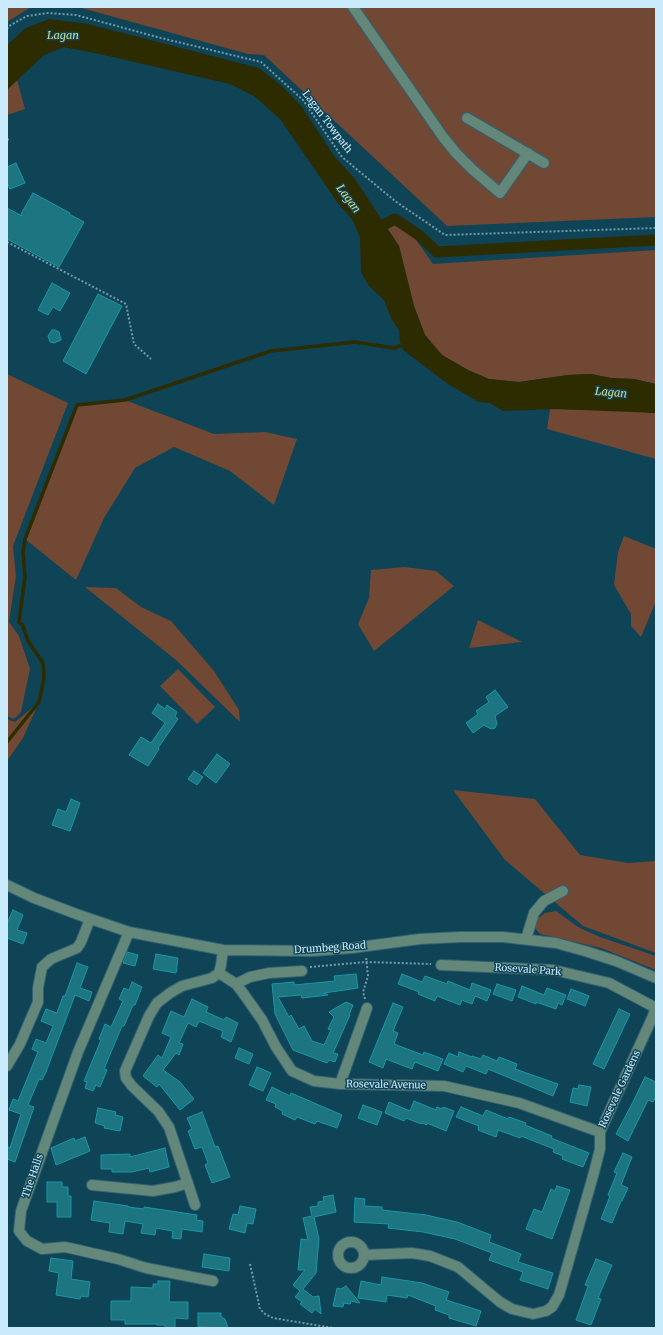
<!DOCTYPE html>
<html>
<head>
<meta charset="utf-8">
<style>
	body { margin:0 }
	#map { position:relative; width:663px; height:1335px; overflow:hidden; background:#0f4356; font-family:Merriweather,serif }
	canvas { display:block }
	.frame { position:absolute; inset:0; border:8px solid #caebfb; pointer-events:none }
</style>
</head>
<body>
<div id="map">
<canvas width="663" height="1335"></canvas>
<div class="frame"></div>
</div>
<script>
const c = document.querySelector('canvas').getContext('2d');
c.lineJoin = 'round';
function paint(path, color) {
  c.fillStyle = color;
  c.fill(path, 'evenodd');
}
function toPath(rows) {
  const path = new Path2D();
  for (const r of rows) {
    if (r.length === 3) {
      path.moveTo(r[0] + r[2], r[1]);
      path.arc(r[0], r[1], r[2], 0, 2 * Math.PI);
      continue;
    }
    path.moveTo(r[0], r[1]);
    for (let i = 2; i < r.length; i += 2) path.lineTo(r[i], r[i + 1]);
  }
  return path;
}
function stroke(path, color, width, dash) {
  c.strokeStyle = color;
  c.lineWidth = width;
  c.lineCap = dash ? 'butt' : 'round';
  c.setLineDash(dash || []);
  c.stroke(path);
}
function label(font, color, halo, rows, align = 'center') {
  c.font = font + ' Merriweather,serif';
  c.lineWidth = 3;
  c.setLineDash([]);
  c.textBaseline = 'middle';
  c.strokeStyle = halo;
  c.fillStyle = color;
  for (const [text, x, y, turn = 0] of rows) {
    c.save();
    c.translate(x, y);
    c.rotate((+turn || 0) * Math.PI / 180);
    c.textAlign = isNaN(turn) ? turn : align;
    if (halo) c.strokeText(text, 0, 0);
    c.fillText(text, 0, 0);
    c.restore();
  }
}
paint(toPath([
	[7,7,31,7,7,22],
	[78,7,656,7,656,217,447,226,264,55,248,54],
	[17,80,25,109,7,115,7,90],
	[394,225,412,234,433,264,656,250,656,384,634,379,611,378,591,374,568,375,519,382,489,379,468,370,442,355,425,335,414,306,399,246,386,227],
	[7,374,68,403,13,546,16,576,9,622,19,636,30,669,21,712,14,719,7,716],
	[125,400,214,434,265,432,297,439,274,505,230,471,174,447,135,468,104,518,76,580,25,539,77,405],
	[550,409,633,411,656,413,656,459,547,429],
	[624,536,656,549,656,601,641,637,631,626,631,614,614,585,618,552],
	[405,567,436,571,454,586,374,651,358,624,369,598,371,570],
	[85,587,116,588,141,607,171,621,214,671,239,710,240,722,176,660],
	[478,620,522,642,469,648],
	[178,669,215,707,197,724,160,686],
	[39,702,23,738,7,761,7,719,15,722],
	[453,790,535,799,580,855,628,863,656,861,656,953,583,926,505,860],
	[556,911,578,927,600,937,656,956,656,970,601,948,540,934,534,927,537,919,545,913]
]), '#714833');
paint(toPath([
	[49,19,88,24,259,68,283,87,302,107,335,157,355,179,399,246,414,306,425,335,442,355,468,370,489,379,519,382,568,375,591,374,611,378,634,379,656,384,656,413,557,409,503,411,490,403,479,402,448,384,403,350,400,341,399,330,392,320,384,300,369,286,361,272,360,237,352,219,340,206,280,119,254,96,230,84,100,54,64,47,44,55,7,90,7,45,26,28]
]), '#2d2b00');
stroke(toPath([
	[7,742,39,702,44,678,43,663,28,641,23,626,19,622,25,577,23,552,25,539,77,405,125,400,271,351,355,342,394,348,405,344]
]), '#2d2b00', 3.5);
stroke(toPath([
	[372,231,395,219,420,236,437,252,656,240]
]), '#2d2b00', 11);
const building = toPath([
	[16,163,25,183,10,189,7,182,7,167,16,163],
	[33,193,70,213,69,214,84,222,59,267,7,239,7,208,22,216,21,214,33,193],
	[52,283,70,293,60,311,53,307,48,315,38,310,52,283],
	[98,294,122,306,86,374,63,361,98,294],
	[52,330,55,330,59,332,61,340,54,343,50,342,48,336,52,330],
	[495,690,508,707,495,716,497,724,495,728,491,729,484,725,473,733,466,723,478,714,476,711,489,702,486,697,495,690],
	[158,704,165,709,167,705,177,712,175,716,178,719,158,748,159,749,148,766,129,755,141,737,151,743,165,723,152,713,158,704],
	[217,754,230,764,216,783,203,773,217,754],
	[194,771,203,777,197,785,188,779,194,771],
	[71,799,80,803,70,831,52,825,58,809,66,812,71,799],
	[13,910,23,915,17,930,27,933,23,944,7,938,7,923,13,910],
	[127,952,138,955,135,966,123,963,127,952],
	[156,954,178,958,176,973,153,969,156,954],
	[77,963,88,967,80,988,92,992,89,1001,75,995,46,1072,42,1080,39,1079,28,1105,34,1107,15,1162,7,1159,7,1146,10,1148,21,1114,9,1110,13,1099,18,1101,38,1052,32,1049,36,1039,46,1043,53,1026,41,1021,46,1009,57,1013,63,996,65,996,77,963],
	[356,974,358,988,324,993,328,995,302,998,301,995,278,997,289,1017,291,1015,299,1029,304,1026,312,1041,324,1045,331,1030,328,1029,334,1017,329,1012,346,1002,353,1005,349,1015,350,1015,333,1053,338,1054,335,1062,329,1060,327,1063,293,1050,275,1014,272,984,294,982,294,985,335,981,334,976,356,974],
	[402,974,422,982,425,976,447,984,448,981,470,990,472,983,491,990,487,1001,475,996,472,1004,462,1000,460,1005,437,996,435,1001,418,994,419,992,398,984,402,974],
	[132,982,142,987,135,1005,133,1005,124,1026,122,1026,114,1045,104,1069,107,1070,100,1087,96,1085,93,1091,85,1088,87,1082,84,1081,101,1040,99,1039,105,1024,111,1027,123,1001,119,999,124,988,129,990,132,982],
	[497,984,516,990,512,1001,493,994,497,984],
	[522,986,544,995,547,988,566,995,562,1005,558,1003,556,1009,536,1002,536,1004,518,997,522,986],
	[571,989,589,996,585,1006,567,999,571,989],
	[192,999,208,1007,206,1012,224,1020,226,1017,238,1023,231,1042,221,1037,223,1031,199,1021,196,1027,188,1023,179,1043,183,1044,179,1055,176,1053,163,1070,180,1082,194,1099,180,1110,159,1084,157,1087,143,1076,158,1055,162,1058,171,1037,162,1033,171,1011,184,1017,192,999],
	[393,1003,403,1007,393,1031,398,1033,394,1044,423,1055,424,1052,443,1059,438,1071,415,1062,412,1069,386,1059,383,1068,369,1062,393,1003],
	[619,1009,630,1014,604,1069,593,1064,619,1009],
	[239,1048,253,1054,249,1064,235,1058,239,1048],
	[459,1052,472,1057,472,1056,481,1059,483,1055,497,1061,499,1057,517,1064,515,1069,558,1084,553,1096,488,1069,486,1074,466,1066,463,1072,444,1064,449,1053,458,1057,459,1052],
	[257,1067,271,1073,263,1091,249,1085,257,1067],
	[645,1077,656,1082,656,1097,653,1102,648,1100,628,1141,616,1134,633,1102,645,1077],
	[579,1085,591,1087,587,1106,570,1102,573,1088,578,1089,579,1085],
	[272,1087,290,1096,291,1093,342,1115,337,1128,317,1121,315,1124,297,1117,295,1120,282,1114,283,1111,275,1107,276,1104,266,1100,272,1087],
	[414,1101,436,1110,437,1107,442,1109,443,1107,454,1111,446,1131,427,1123,427,1125,422,1123,421,1124,406,1118,404,1121,385,1113,389,1102,410,1111,414,1101],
	[363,1105,382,1112,377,1125,358,1118,363,1105],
	[461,1107,483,1116,486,1110,508,1119,509,1117,526,1123,525,1125,552,1136,551,1138,589,1153,583,1167,562,1159,563,1156,553,1152,554,1149,521,1136,520,1138,498,1130,496,1137,478,1130,479,1126,456,1117,461,1107],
	[98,1108,116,1112,115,1115,123,1117,120,1131,104,1128,105,1126,95,1123,98,1108],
	[202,1112,215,1147,218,1146,230,1177,212,1183,205,1165,208,1163,202,1147,195,1149,188,1131,192,1129,187,1118,202,1112],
	[85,1137,90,1151,56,1165,51,1148,74,1138,75,1141,85,1137],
	[165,1148,169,1167,150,1172,149,1168,132,1172,112,1172,112,1169,101,1169,101,1155,130,1154,130,1157,165,1148],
	[623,1153,632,1157,621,1185,628,1188,622,1201,621,1201,612,1223,601,1219,610,1196,608,1195,617,1173,614,1172,623,1153],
	[47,1182,62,1182,62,1187,68,1187,68,1196,71,1196,71,1217,57,1217,57,1202,47,1202,47,1182],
	[557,1186,570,1190,552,1239,526,1229,534,1209,542,1212,551,1189,555,1191,557,1186],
	[333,1195,336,1212,314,1217,319,1239,316,1273,303,1289,313,1297,319,1296,321,1314,315,1309,312,1313,300,1304,302,1302,295,1297,300,1291,293,1285,305,1270,298,1270,301,1239,308,1240,303,1218,312,1216,310,1207,318,1206,318,1202,324,1201,323,1197,333,1195],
	[355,1198,365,1199,364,1206,382,1207,382,1210,426,1215,457,1222,491,1235,489,1242,521,1254,518,1262,553,1273,548,1289,520,1280,523,1272,489,1260,492,1253,455,1239,423,1232,388,1228,389,1224,354,1222,355,1198],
	[94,1201,128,1206,128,1207,144,1209,144,1207,197,1215,196,1220,203,1221,202,1232,182,1229,181,1239,172,1238,173,1231,156,1228,155,1235,141,1233,143,1224,125,1221,123,1234,109,1232,110,1223,91,1220,94,1201],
	[240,1206,256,1209,253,1224,247,1223,245,1233,229,1229,233,1214,238,1215,240,1206],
	[204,1254,230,1258,229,1271,202,1267,204,1254],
	[51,1258,73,1261,71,1279,90,1282,88,1297,81,1296,80,1299,56,1295,59,1273,49,1271,51,1258],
	[596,1259,612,1265,598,1298,601,1299,591,1325,576,1320,588,1286,585,1285,596,1259],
	[382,1277,422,1283,449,1292,446,1300,481,1311,476,1326,449,1318,449,1315,435,1310,436,1306,408,1295,407,1298,387,1295,386,1302,358,1298,361,1281,381,1285,382,1277],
	[158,1281,170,1281,169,1302,188,1302,188,1319,175,1318,175,1328,165,1328,165,1325,157,1325,157,1324,125,1324,125,1320,111,1320,111,1301,131,1301,131,1287,153,1288,153,1284,158,1284,158,1281],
	[346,1286,360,1303,351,1301,350,1304,344,1303,343,1307,333,1306,337,1288,341,1289,346,1286],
	[198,1313,221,1313,221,1317,225,1319,228,1328,198,1327,198,1313]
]);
paint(building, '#1c7580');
stroke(building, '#1798a8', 1);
const minor = toPath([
	[353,7,443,137,456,153,473,170,500,193,528,153],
	[467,118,544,163],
	[7,885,34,898,79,915,129,932,223,950,312,951,352,948,420,939,460,937,503,937,556,943,585,951,616,961,656,978],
	[129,932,78,1052,21,1211,19,1231,27,1241,42,1249,65,1247,118,1259,146,1268,213,1281],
	[526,939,534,913,544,901,563,891],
	[441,965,554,970,609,983,656,1008],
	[219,973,236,984,243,993,262,1020,276,1047,292,1071,314,1081,340,1084,444,1086,519,1103,600,1132],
	[236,984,250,977,269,973,302,971],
	[7,1066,20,1044,38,1002,38,988,42,967,51,959,77,948,81,942,90,919],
	[340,1084,367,1008],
	[92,1185,153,1191,175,1187,188,1183],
	[195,1205,169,1127,158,1111,132,1086,126,1078,125,1071,149,1016,157,1003,170,993,182,986,212,978,219,973,221,965,223,950],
	[351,1255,13],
	[364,1255,412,1253,430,1256,458,1267,500,1302,512,1309,533,1314,546,1311,552,1307,559,1295,593,1176,600,1149,600,1132,653,1016,656,1007]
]);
stroke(minor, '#316174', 12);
stroke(toPath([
	[7,29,9,26,27,16,48,13,76,15,161,38,261,62,303,100,342,157,395,201,445,235,656,228],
	[7,140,9,139],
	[7,242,126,304,134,344,151,359],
	[310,967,366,962,431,964],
	[365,999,363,992,368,976,366,957],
	[250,1264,260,1309,265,1314,273,1318,333,1328]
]), '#729cae', 2, [2, 2]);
stroke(minor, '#638779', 10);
label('10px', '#caebfb', '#0f4356', [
	["Lagan Towpath",327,122,53],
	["Drumbeg Road",330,948,-4],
	["Rosevale Park",528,970,4],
	["Rosevale Avenue",386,1085,1],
	["Rosevale Gardens",620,1089,-65],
	["The Halls",33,1176,-71]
]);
label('italic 11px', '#d8d77f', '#0f4356', [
	["Lagan",63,36],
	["Lagan",348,199,54],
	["Lagan",611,393,5]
]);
</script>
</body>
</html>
